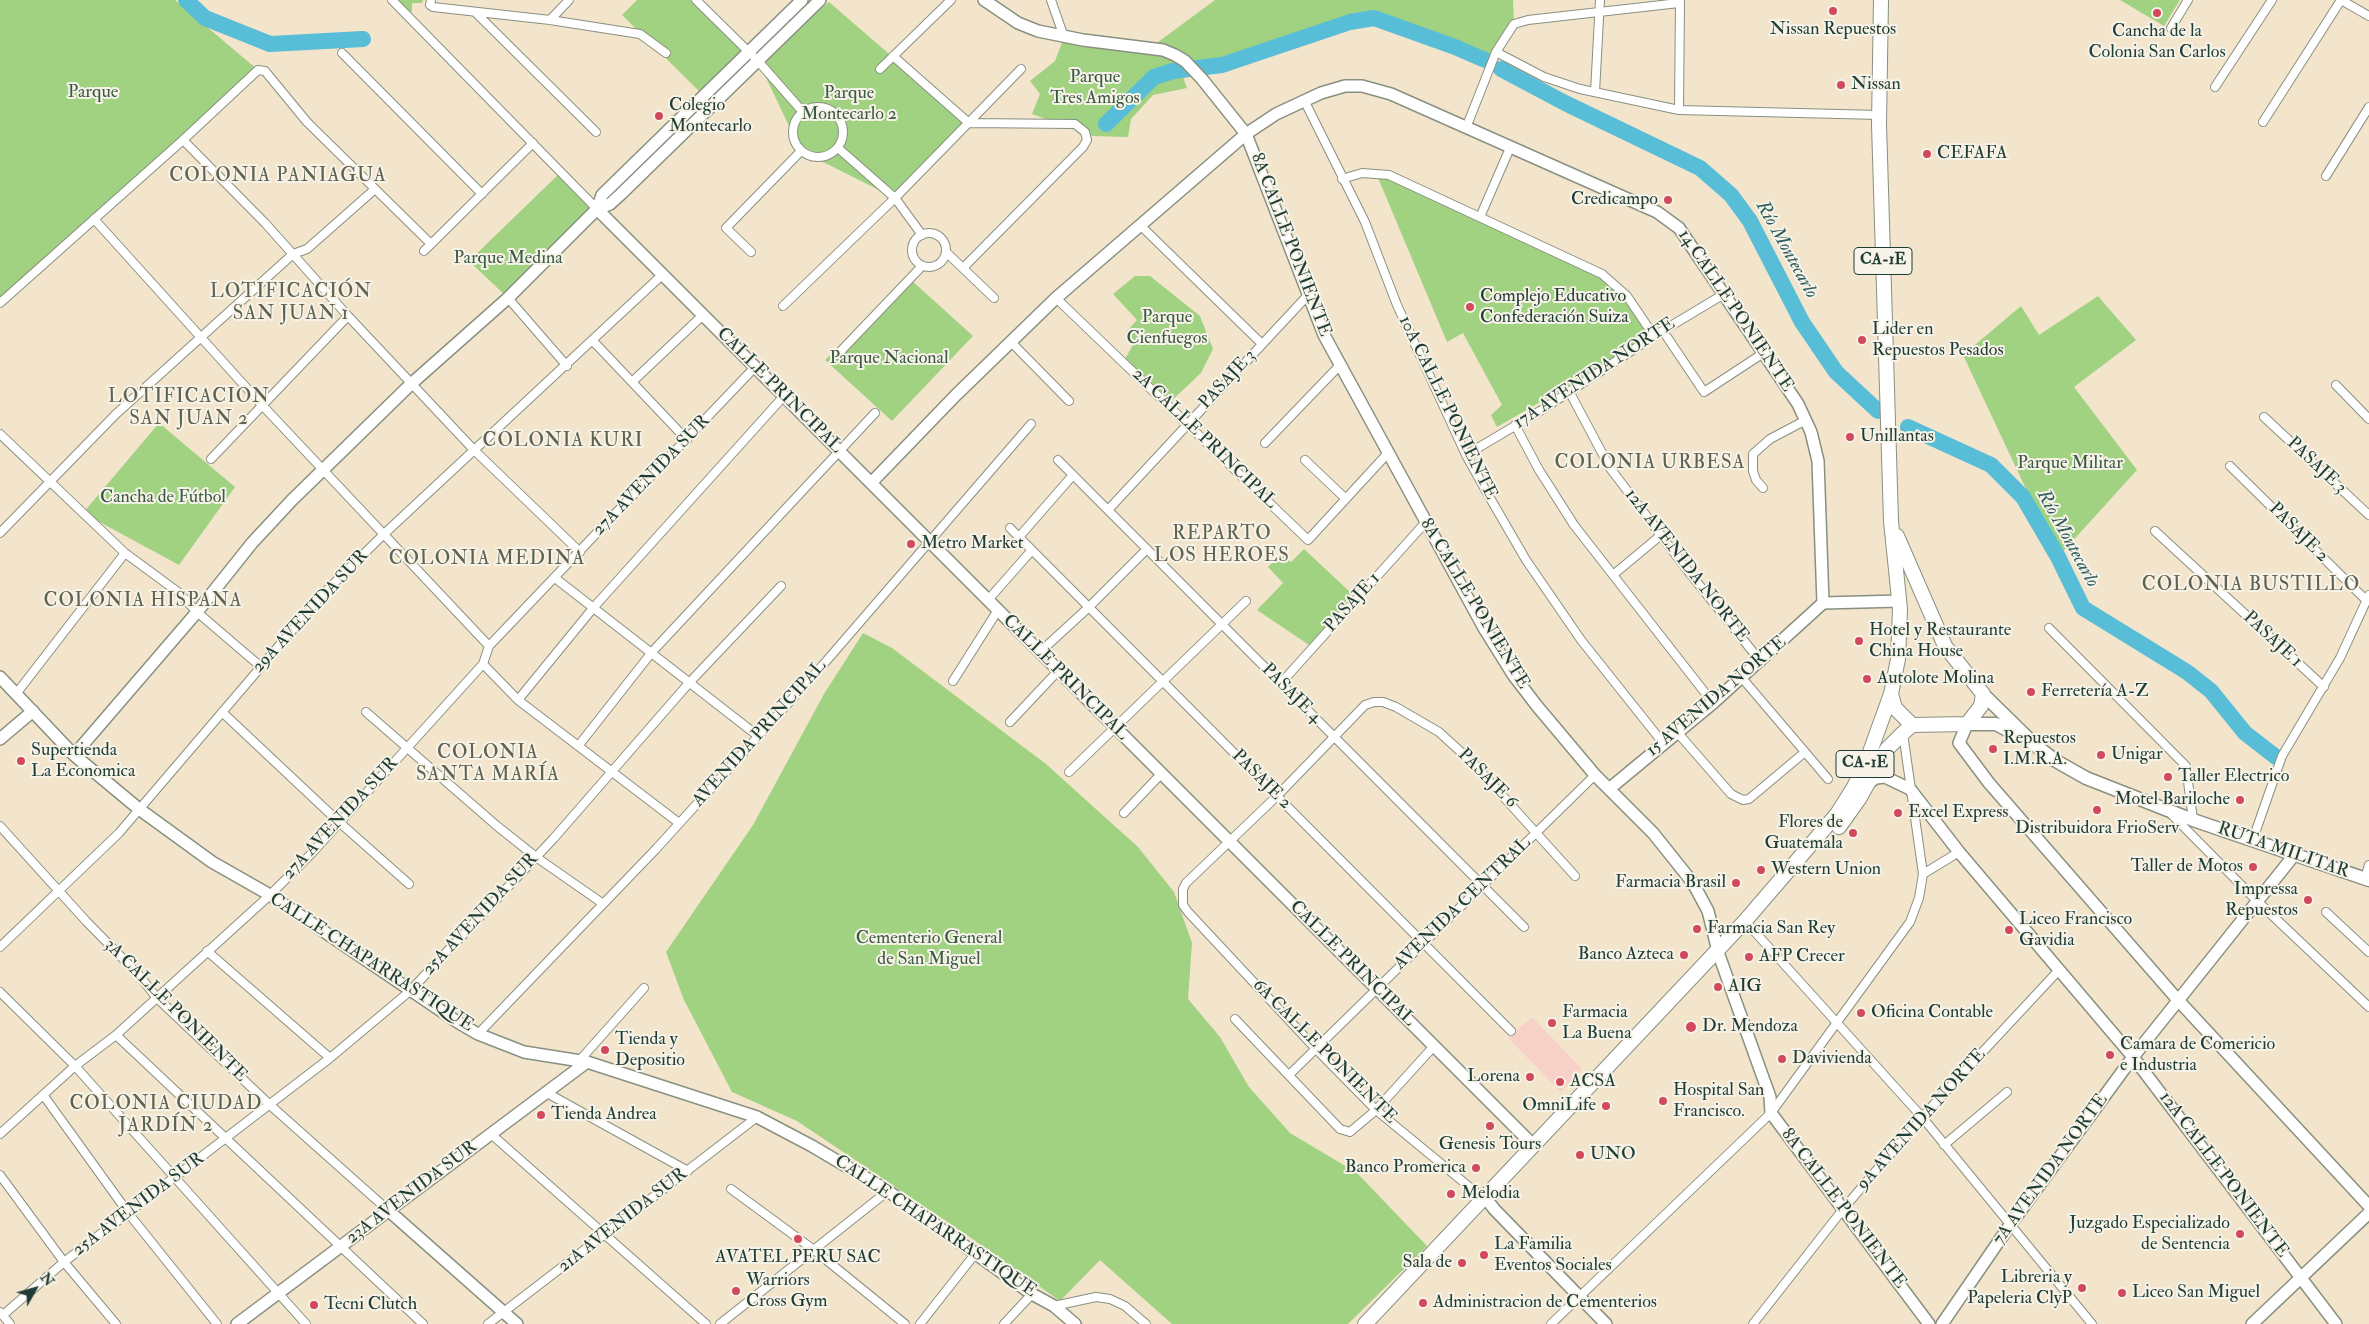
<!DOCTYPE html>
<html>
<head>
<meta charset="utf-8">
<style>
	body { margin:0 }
	#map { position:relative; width:2369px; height:1324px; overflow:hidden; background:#f3e4cc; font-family:"IM FELL Double Pica",serif }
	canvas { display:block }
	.north { position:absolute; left:10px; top:1264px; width:50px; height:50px; -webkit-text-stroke:4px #f7f3e8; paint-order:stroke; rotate:52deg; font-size:14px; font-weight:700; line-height:20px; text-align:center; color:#1f3d34 }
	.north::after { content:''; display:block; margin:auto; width:18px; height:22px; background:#1f3d34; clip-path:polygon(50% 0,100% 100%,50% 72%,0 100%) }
</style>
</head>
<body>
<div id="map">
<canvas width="2369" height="1324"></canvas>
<div class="north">N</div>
</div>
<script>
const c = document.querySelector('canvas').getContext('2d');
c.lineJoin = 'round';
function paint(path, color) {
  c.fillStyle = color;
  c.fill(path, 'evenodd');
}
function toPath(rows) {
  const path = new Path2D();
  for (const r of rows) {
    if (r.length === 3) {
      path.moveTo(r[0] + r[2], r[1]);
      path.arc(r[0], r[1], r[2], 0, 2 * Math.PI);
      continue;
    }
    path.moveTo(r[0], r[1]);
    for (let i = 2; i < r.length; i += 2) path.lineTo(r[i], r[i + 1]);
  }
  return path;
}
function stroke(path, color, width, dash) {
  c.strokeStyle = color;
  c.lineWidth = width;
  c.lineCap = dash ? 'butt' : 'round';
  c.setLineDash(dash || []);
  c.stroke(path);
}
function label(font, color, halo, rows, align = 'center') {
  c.font = font + ' "IM FELL Double Pica",serif';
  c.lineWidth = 4;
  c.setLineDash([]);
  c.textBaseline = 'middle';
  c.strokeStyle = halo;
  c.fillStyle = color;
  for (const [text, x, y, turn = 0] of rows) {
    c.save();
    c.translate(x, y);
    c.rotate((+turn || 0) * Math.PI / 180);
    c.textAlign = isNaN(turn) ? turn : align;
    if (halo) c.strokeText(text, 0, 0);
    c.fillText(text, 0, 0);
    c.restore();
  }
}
paint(toPath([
	[1532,1017,1582,1069,1561,1092,1508,1038]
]), '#f7d1c8');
paint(toPath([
	[0,0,175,0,258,70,0,301],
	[392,0,423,0,422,3,412,3,412,11,408,15],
	[637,0,697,0,749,53,700,92,622,15],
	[1215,0,1513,0,1514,24,1485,60,1374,18,1222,65,1176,58,1187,88,1153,95,1131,119,1128,137,1093,136,1032,114,1040,94,1030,81,1055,61,1064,37,1150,48],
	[2120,0,2180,0,2164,26],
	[829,2,969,123,895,198,801,151,758,61],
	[561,172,593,205,508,298,469,261],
	[1376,173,1602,274,1627,296,1654,336,1497,427,1491,415,1502,405,1463,333,1447,342],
	[1135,276,1150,276,1200,316,1213,349,1201,373,1168,404,1124,361,1135,341,1126,332,1137,320,1113,294],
	[910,279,973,336,892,421,825,360],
	[2098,296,2136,340,2074,387,2137,470,2058,557,1963,355,2021,306,2039,335],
	[159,423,235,487,179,565,83,513],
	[1304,549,1351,593,1339,613,1309,645,1257,610,1283,583,1268,567,1281,554,1291,562],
	[863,633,892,648,1046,764,1138,847,1174,892,1192,943,1188,999,1220,1037,1249,1087,1290,1133,1357,1173,1427,1246,1348,1324,1172,1324,1100,1260,1060,1301,964,1233,797,1121,732,1092,684,1000,666,952,753,825,824,694]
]), '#a0d281');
stroke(toPath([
	[186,0,205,18,270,44,363,39],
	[1501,69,1565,103,1700,168,1731,195,1750,221,1802,322,1836,372,1878,411],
	[1106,124,1154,77,1173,71,1222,65,1350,22,1374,18,1455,47,1485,60],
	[1908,427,1991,465,2023,497,2058,557,2083,608,2187,672,2211,691,2245,733,2276,757]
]), '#58bdd6', 16);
const street = toPath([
	[392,0,597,209],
	[431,0,430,5,433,7,550,20,640,34,666,53],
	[696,0,758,61,803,112],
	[1051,0,1064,37],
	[2341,0,2369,16],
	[476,13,596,132],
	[550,20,569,0],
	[2171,28,2188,0],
	[1496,52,1544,77,1580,89,1679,110,1879,115],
	[342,53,482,194],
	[893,56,969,123,1075,124,1085,132,1087,140,1083,147,964,267],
	[880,69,951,0],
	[2215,87,2272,0],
	[1595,92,1600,0],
	[1304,100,1365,222,1397,305,1466,455,1486,491,1526,560,1581,640,1663,743],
	[818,132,25],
	[1679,110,1680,0],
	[2263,122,2341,0],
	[1466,128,1496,52,1514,24,1528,20,1679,3],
	[183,140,265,223,348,316,474,450,580,552],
	[838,148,895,198,922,235],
	[2326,176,2369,107],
	[1342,179,1362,173,1389,175,1602,274,1627,296,1654,336],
	[1480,217,1510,148],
	[94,219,262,405,489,646],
	[1140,225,1262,344],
	[929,250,17],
	[424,251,533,143],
	[751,252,726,228,801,151],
	[946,252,994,298],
	[508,298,567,366],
	[1056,298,1308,540,1388,453],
	[0,303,183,140,258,70,265,71,307,122,431,244],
	[783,306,895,198,1021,69],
	[1667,337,1704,392,1765,352],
	[593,341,687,440],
	[1011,342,1069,401],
	[837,355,922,266],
	[632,382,703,315],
	[2336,385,2369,419],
	[1569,391,1610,468,1688,571,1761,662],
	[2264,417,2369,515],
	[1515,425,1539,470,1574,525,1713,703],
	[0,434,125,553,178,592,197,612,260,666],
	[1265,443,1340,365],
	[1466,455,1540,411,1654,336,1724,294],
	[211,459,348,316],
	[1058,460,1524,927],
	[1305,460,1346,499],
	[2230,466,2366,600],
	[1763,488,1756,480,1753,471,1753,454,1770,439,1806,420],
	[1108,510,1308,295],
	[1010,528,1511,1031],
	[2155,531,2324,687],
	[0,533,116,414,293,254,307,249,375,189],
	[1019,537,1073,475],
	[1613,575,1661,535],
	[555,578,758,736],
	[988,600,1032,550],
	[2049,628,2186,766,2193,820],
	[1040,652,1089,607,1147,549],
	[483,664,518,700,679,823],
	[1742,678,1828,779],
	[953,681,998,610],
	[1281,683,1425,523],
	[16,694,125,553],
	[518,700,594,607,784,396],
	[222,712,339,822,409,884],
	[366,712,497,826,536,857,602,903],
	[1010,722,1058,671],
	[1677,732,1731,794,1743,800,1749,799,1805,752],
	[579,745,652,652,875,413],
	[1069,772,1246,601],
	[1124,813,1161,774],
	[2172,815,2256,900,2369,1007],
	[0,826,86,921,138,974,156,997,270,1105,389,1211],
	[2253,839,2282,756,2340,658,2369,595],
	[1923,874,1959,852],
	[2365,878,2369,865],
	[2326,912,2369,952],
	[1745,921,1922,1117,2092,1324],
	[0,947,119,833,324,593,384,534,662,275],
	[207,951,330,1058],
	[0,992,75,1066,306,1324],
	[1235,1019,1340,1129,1350,1132,1376,1110,1434,1046],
	[478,1034,656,849,822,666,1031,424],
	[116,1035,423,1324],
	[580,1060,644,988],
	[1289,1075,1595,775],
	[547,1093,688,1171],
	[44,1096,129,1214,217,1324],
	[0,1134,75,1066,116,1035,270,895,312,853,483,664,489,646,755,367],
	[491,1134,706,1324],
	[1944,1145,2007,1092],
	[0,1175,64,1262,116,1324],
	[731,1189,814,1250,905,1324],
	[1485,1197,1478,1194,1376,1110,1316,1049,1188,912,1183,905,1183,889,1186,883,1277,796,1365,705,1374,702,1383,702,1396,707,1439,732,1473,763,1575,876],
	[1054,1306,1096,1297,1110,1299,1125,1306,1146,1324],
	[0,1312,10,1324],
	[3,1315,64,1262,330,1058,410,991,554,838,689,683,781,586],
	[488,1324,757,1117],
	[720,1324,888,1191],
	[920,1324,975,1254],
	[1004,1324,1032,1294],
	[1551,1324,1771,1113,1910,922,1919,898,1923,874,1903,733],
	[1753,1324,1844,1208,1922,1117,2059,970]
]);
const secondary = toPath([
	[984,0,1018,23,1038,31,1083,40,1163,50,1175,55,1185,61,1202,79,1246,134,1324,335,1484,628,1514,676,1537,706,1595,775,1653,833,1693,883,1708,911,1719,955,1770,1097,1771,1113,1929,1324],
	[597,209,1534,1146],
	[597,209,602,195,802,0],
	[871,483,956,395,1056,298,1246,134,1276,114,1321,93,1345,86,1362,86,1391,94,1657,212,1679,228,1798,404,1811,432,1818,461,1823,603],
	[1823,603,1900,601],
	[0,677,74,755,139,809,212,862,270,895,459,1023,478,1034,524,1052,587,1062,757,1117,812,1146,888,1191,1032,1294,1054,1306,1075,1324],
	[1967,724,1959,743,1989,783,2177,999,2369,1206],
	[0,739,33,711],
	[74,755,197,612,252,543,292,500,411,384,508,298,597,209,610,204,621,194,820,0],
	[1867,784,1876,778,1885,777,1910,789,1959,852,2133,1057,2336,1324],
	[1609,789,1713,703,1823,603],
	[1485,1197,1494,1209,1606,1324],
	[389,1211,517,1324],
	[237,1324,587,1062],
	[1942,1324,2010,1225,2133,1057,2295,854],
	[2252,1324,2369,1213]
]);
const primary = toPath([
	[1983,694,2035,745,2056,761,2086,778,2193,820,2369,880],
	[1967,724,1996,724,2020,737]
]);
const highway = toPath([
	[1891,694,1895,708,1912,725],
	[1839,827,1859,799,1887,749,1903,733,1912,725,1967,724,1981,706,1983,694,1945,646,1897,536],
	[1365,1324,1745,921,1837,814,1854,787,1870,752,1891,694,1898,659,1900,609,1891,521,1879,124,1881,0]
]);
stroke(street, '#899080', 10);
stroke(secondary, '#899080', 14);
stroke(primary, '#899080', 15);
stroke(highway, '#899080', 16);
stroke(street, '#fff', 8);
stroke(secondary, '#fff', 11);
stroke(primary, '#fff', 12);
stroke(highway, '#fff', 14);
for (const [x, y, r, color] of [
	[1833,11,5,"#d1495b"],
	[2157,13,5,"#d1495b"],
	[1841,85,5,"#d1495b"],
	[659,116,5,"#d1495b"],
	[1927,154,5,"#d1495b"],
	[1668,200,5,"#d1495b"],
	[1470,307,5,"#d1495b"],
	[1862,340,5,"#d1495b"],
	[1850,437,5,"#d1495b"],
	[911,544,5,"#d1495b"],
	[1859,641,5,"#d1495b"],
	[1867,679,5,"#d1495b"],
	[2031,692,5,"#d1495b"],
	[1993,749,5,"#d1495b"],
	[2101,755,5,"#d1495b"],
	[21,761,5,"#d1495b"],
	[2168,777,5,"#d1495b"],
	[2240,800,5,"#d1495b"],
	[2097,810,5,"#d1495b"],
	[1898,813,5,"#d1495b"],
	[1853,833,5,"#d1495b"],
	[2253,867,5,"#d1495b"],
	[1761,870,5,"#d1495b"],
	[1736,883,5,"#d1495b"],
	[2308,900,5,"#d1495b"],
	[1697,929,5,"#d1495b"],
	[2009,930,5,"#d1495b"],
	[1684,955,5,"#d1495b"],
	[1749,957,5,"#d1495b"],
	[1718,987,5,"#d1495b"],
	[1861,1013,5,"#d1495b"],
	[1552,1023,5,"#d1495b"],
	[1691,1027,6,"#d1495b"],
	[605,1050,5,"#d1495b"],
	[2110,1055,5,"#d1495b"],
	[1782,1059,5,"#d1495b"],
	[1530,1077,5,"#d1495b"],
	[1560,1082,5,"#d1495b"],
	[1663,1101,5,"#d1495b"],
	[1606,1106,5,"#d1495b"],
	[541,1115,5,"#d1495b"],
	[1490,1126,5,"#d1495b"],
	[1580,1155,5,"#d1495b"],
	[1476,1168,5,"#d1495b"],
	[1451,1194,5,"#d1495b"],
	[2240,1234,5,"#d1495b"],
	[798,1239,5,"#d1495b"],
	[1484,1255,5,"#d1495b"],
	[1462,1263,5,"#d1495b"],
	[2082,1288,5,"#d1495b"],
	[736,1291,5,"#d1495b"],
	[2122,1293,5,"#d1495b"],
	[1423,1303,5,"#d1495b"],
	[314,1305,5,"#d1495b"]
]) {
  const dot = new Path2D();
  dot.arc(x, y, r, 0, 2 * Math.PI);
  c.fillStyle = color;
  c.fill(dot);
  stroke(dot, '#f7f3e8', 2);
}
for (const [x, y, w] of [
	[1883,261,58],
	[1865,764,58]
]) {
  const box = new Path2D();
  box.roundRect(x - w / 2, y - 13.5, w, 27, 4);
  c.fillStyle = '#f7f3e8';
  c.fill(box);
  stroke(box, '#1f3d34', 1);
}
label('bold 16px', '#1f3d34', null, [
	["CA-1E",1883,261],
	["CA-1E",1865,764]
]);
label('18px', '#1f3d34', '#f7f3e8', [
	["Nissan Repuestos",1833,30,"center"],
	["Cancha de la",2157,32,"center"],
	["Colonia San Carlos",2157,53,"center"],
	["Nissan",1851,85],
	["Colegio",669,106],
	["Montecarlo",669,127],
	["CEFAFA",1937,154],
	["Credicampo",1658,200,"right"],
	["Complejo Educativo",1480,297],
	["Confederación Suiza",1480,318],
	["Lider en",1872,330],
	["Repuestos Pesados",1872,351],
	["Unillantas",1860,437],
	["Metro Market",921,544],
	["Hotel y Restaurante",1869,631],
	["China House",1869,652],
	["Autolote Molina",1877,679],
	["Ferretería A-Z",2041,692],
	["Repuestos",2003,739],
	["I.M.R.A.",2003,760],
	["Supertienda",31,751],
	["La Economica",31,772],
	["Unigar",2111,755],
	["Taller Electrico",2178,777],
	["Motel Bariloche",2230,800,"right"],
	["Excel Express",1908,813],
	["Flores de",1843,823,"right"],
	["Guatemala",1843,844,"right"],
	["Distribuidora FrioServ",2097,829,"center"],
	["Taller de Motos",2243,867,"right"],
	["Western Union",1771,870],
	["Farmacia Brasil",1726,883,"right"],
	["Impressa",2298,890,"right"],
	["Repuestos",2298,911,"right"],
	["Liceo Francisco",2019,920],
	["Gavidia",2019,941],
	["Farmacia San Rey",1707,929],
	["Banco Azteca",1674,955,"right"],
	["AFP Crecer",1759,957],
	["AIG",1728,987],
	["Farmacia",1562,1013],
	["La Buena",1562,1034],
	["Oficina Contable",1871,1013],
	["Dr. Mendoza",1702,1027],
	["Tienda y",615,1040],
	["Depositio",615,1061],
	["Camara de Comericio",2120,1045],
	["e Industria",2120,1066],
	["Davivienda",1792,1059],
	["Lorena",1520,1077,"right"],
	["ACSA",1570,1082],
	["Hospital San",1673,1091],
	["Francisco.",1673,1112],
	["OmniLife",1596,1106,"right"],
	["Tienda Andrea",551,1115],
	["Genesis Tours",1490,1145,"center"],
	["UNO",1590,1155],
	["Banco Promerica",1466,1168,"right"],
	["Melodia",1461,1194],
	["Juzgado Especializado",2230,1224,"right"],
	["de Sentencia",2230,1245,"right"],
	["La Familia",1494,1245],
	["Eventos Sociales",1494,1266],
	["AVATEL PERU SAC",798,1258,"center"],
	["Sala de",1452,1263,"right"],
	["Libreria y",2072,1278,"right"],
	["Papeleria ClyP",2072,1299,"right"],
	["Warriors",746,1281],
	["Cross Gym",746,1302],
	["Liceo San Miguel",2132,1293],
	["Administracion de Cementerios",1433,1303],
	["Tecni Clutch",324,1305]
], 'left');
label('18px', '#395b43', '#f7f3e8', [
	["Parque",1095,78],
	["Tres Amigos",1095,99],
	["Parque",93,93],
	["Parque",849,94],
	["Montecarlo 2",849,115],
	["Parque Medina",508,259],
	["Parque",1167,318],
	["Cienfuegos",1167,339],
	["Parque Nacional",889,359],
	["Parque Militar",2070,464],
	["Cancha de Fútbol",163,498],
	["Cementerio General",929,939],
	["de San Miguel",929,960]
]);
label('18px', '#1f3d34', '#f7f3e8', [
	["8A CALLE PONIENTE",1290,245,69],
	["14 CALLE PONIENTE",1735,311,56],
	["17A AVENIDA NORTE",1595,374,-33],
	["PASAJE 3",1228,380,-47],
	["CALLE PRINCIPAL",779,391,45],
	["10A CALLE PONIENTE",1447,408,64],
	["2A CALLE PRINCIPAL",1204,439,44],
	["PASAJE 3",2316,466,43],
	["27A AVENIDA SUR",652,476,-46],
	["PASAJE 2",2298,533,45],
	["12A AVENIDA NORTE",1686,566,52],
	["PASAJE 1",1353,603,-48],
	["8A CALLE PONIENTE",1474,604,59],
	["29A AVENIDA SUR",311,612,-47],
	["PASAJE 1",2272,640,43],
	["CALLE PRINCIPAL",1065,678,45],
	["PASAJE 4",1291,694,45],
	["15 AVENIDA NORTE",1717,697,-40],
	["AVENIDA PRINCIPAL",760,734,-48],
	["PASAJE 6",1487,779,45],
	["PASAJE 2",1261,780,45],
	["27A AVENIDA SUR",341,819,-47],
	["RUTA MILITAR",2283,851,19],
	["AVENIDA CENTRAL",1463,904,-44],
	["25A AVENIDA SUR",481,915,-47],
	["CALLE CHAPARRASTIQUE",371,963,33],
	["CALLE PRINCIPAL",1352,964,45],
	["3A CALLE PONIENTE",175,1011,45],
	["6A CALLE PONIENTE",1324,1052,45],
	["9A AVENIDA NORTE",1922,1120,-48],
	["7A AVENIDA NORTE",2051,1170,-54],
	["12A CALLE PONIENTE",2223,1175,53],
	["23A AVENIDA SUR",412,1193,-37],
	["25A AVENIDA SUR",139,1205,-37],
	["8A CALLE PONIENTE",1843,1209,53],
	["21A AVENIDA SUR",623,1221,-38],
	["CALLE CHAPARRASTIQUE",935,1227,34]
]);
c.letterSpacing = '1px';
label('19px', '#5e624e', '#f7f3e8', [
	["COLONIA PANIAGUA",278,177],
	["LOTIFICACIÓN",291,293],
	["SAN JUAN 1",291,315],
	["LOTIFICACION",189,398],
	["SAN JUAN 2",189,420],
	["COLONIA KURI",563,442],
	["COLONIA URBESA",1650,464],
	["REPARTO",1222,535],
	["LOS HEROES",1222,557],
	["COLONIA MEDINA",487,560],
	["COLONIA BUSTILLO",2251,586],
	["COLONIA HISPANA",143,602],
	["COLONIA",488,754],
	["SANTA MARÍA",488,776],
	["COLONIA CIUDAD",166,1105],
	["JARDÍN 2",166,1127]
]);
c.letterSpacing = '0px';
label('italic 19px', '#2d5d5c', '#f7f3e8', [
	["Río Montecarlo",1786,250,61],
	["Río Montecarlo",2067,539,61]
]);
</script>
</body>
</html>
